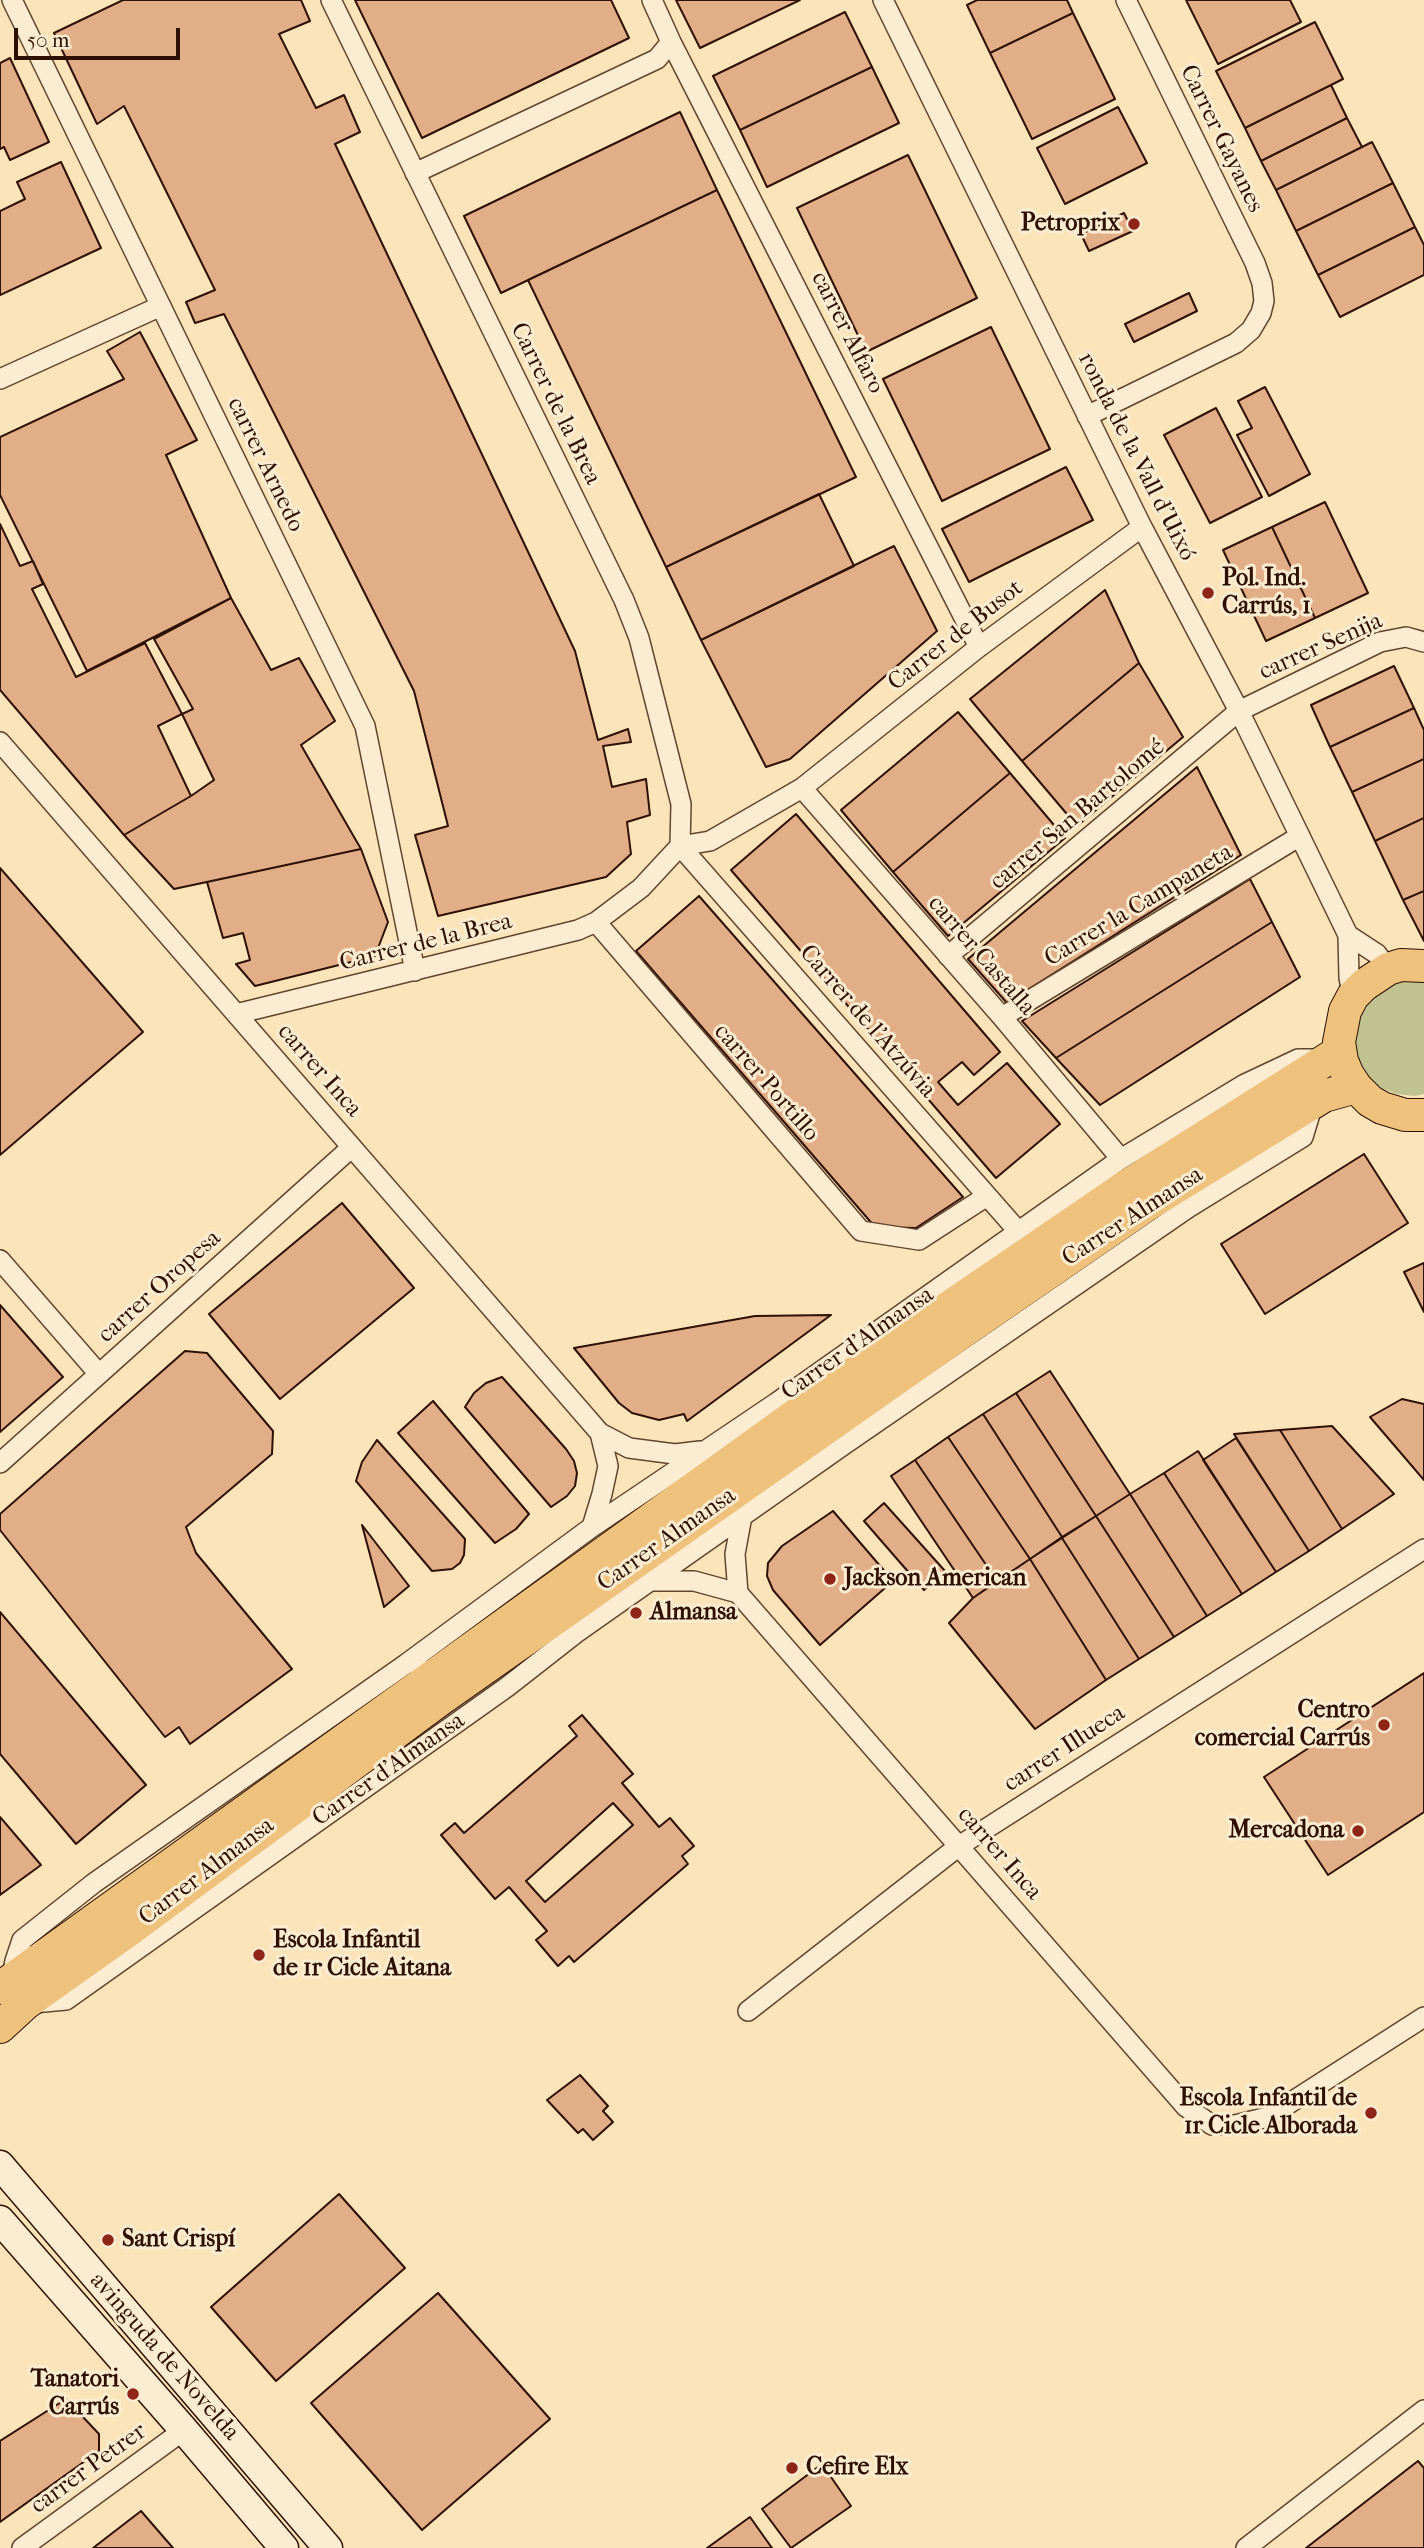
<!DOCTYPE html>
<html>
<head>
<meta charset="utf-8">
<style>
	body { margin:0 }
	#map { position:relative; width:1424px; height:2548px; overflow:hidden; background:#fbe3ba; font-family:"IM FELL French Canon",serif }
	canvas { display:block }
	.scale { position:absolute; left:14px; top:28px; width:166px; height:32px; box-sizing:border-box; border:4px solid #2e1000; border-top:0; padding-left:9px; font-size:21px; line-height:24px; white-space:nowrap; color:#2e1000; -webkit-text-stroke:5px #fcedd2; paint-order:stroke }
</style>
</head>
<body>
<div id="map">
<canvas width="1424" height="2548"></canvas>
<div class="scale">50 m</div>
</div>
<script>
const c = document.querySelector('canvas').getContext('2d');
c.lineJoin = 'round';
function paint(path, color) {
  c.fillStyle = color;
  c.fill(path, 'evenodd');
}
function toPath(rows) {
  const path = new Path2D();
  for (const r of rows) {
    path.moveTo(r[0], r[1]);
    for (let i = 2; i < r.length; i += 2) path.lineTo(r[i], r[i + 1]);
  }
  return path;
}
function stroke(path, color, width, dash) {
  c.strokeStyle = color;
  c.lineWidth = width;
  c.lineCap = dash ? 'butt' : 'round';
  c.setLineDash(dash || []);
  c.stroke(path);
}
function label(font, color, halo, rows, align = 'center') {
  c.font = font + ' "IM FELL French Canon",serif';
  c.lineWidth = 6;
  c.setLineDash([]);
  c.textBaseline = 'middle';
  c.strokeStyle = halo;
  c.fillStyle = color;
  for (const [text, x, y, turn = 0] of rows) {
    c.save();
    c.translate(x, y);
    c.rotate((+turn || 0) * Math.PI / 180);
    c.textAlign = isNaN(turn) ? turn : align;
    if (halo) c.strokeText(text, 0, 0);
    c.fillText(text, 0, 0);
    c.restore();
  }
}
paint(toPath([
	[1398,979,1424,980,1424,1094,1415,1096,1396,1094,1377,1086,1363,1072,1354,1055,1356,1016,1366,999]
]), '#c0c38f');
const building = toPath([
	[123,0,301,0,310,21,279,34,316,108,344,95,360,132,335,144,575,651,598,740,628,729,631,742,603,746,612,787,646,779,650,815,627,822,631,854,606,877,438,916,415,835,448,826,414,691,224,314,195,323,186,302,215,290,124,106,97,124,54,33,123,0],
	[355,0,611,0,629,38,422,138,355,0],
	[676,0,800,0,700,48,676,0],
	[977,0,1067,0,1073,13,990,53,967,5,977,0],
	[1186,0,1290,0,1301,22,1218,64,1186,0],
	[845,12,872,67,740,130,713,76,845,12],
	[1073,13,1115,99,1032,139,990,53,1073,13],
	[1315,22,1343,79,1245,128,1216,71,1315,22],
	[10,58,49,142,10,160,4,147,0,149,0,63,10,58],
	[872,67,899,123,767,187,740,130,872,67],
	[1331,85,1347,118,1261,161,1245,128,1331,85],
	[1118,107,1147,163,1065,204,1037,148,1118,107],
	[680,112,717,190,501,293,464,216,680,112],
	[1347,118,1362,147,1276,190,1261,161,1347,118],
	[1372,142,1393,183,1296,231,1276,190,1372,142],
	[908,155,977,298,866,352,797,208,908,155],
	[61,162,101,248,0,295,0,211,25,199,17,182,61,162],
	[1393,183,1415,227,1318,275,1296,231,1393,183],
	[717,190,856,477,666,567,528,280,717,190],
	[1124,213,1133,231,1089,251,1081,234,1124,213],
	[1415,227,1424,245,1424,275,1340,317,1318,275,1415,227],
	[1189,293,1197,311,1134,342,1125,324,1189,293],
	[991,327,1050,449,942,501,883,379,991,327],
	[140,332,197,440,166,455,231,598,87,671,0,495,0,437,124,379,107,351,140,332],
	[1265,387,1310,474,1269,496,1237,435,1252,428,1238,401,1265,387],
	[1216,408,1262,497,1210,523,1164,435,1216,408],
	[1066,467,1093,520,969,582,942,529,1066,467],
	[819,494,854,566,701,640,666,567,819,494],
	[1325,502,1368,593,1315,618,1272,527,1325,502],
	[0,524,20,566,33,561,43,584,32,589,76,677,145,643,182,714,158,726,191,796,124,835,0,690,0,524],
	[1272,527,1315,618,1266,641,1223,550,1272,527],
	[894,546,937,631,790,759,766,767,701,640,894,546],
	[1105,590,1139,663,1022,761,970,699,1105,590],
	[231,598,271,670,299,658,335,721,301,745,361,849,174,889,124,835,191,796,214,780,182,714,193,709,154,639,231,598],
	[1139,663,1183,737,1077,826,1022,761,1139,663],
	[1394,666,1414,708,1330,747,1311,705,1394,666],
	[1414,708,1424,730,1424,759,1352,792,1330,747,1414,708],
	[958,712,1010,773,893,872,841,810,958,712],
	[1424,759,1424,818,1375,841,1352,792,1424,759],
	[1197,767,1241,855,1007,1003,968,959,1197,767],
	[1010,773,1065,838,948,936,893,872,1010,773],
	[796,814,1000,1052,974,1075,962,1062,938,1082,958,1105,1007,1063,1060,1124,996,1178,731,870,796,814],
	[1424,818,1424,891,1403,900,1375,841,1424,818],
	[361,849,388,922,375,956,255,986,236,964,250,960,243,933,223,938,207,882,361,849],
	[0,868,143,1032,0,1155,0,868],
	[1250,879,1272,922,1056,1058,1022,1021,1250,879],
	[1424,891,1424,941,1403,900,1424,891],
	[699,896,963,1197,916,1228,875,1227,636,951,699,896],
	[1272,922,1300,977,1100,1105,1056,1058,1272,922],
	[1364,1154,1408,1223,1265,1314,1221,1244,1364,1154],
	[342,1203,414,1288,280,1399,209,1314,342,1203],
	[1424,1263,1424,1312,1404,1272,1424,1263],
	[0,1305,63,1377,0,1432,0,1305],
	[831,1315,687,1421,684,1414,659,1420,632,1413,619,1403,574,1348,755,1316,831,1315],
	[185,1351,207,1353,273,1431,272,1454,186,1527,196,1553,292,1669,190,1744,179,1727,165,1737,0,1530,0,1514,185,1351],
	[1050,1371,1130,1494,1096,1516,1016,1393,1050,1371],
	[502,1377,566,1449,574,1461,577,1473,575,1486,567,1496,551,1507,465,1407,474,1393,486,1383,502,1377],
	[1016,1393,1096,1516,1062,1537,983,1414,1016,1393],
	[1402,1399,1424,1404,1424,1480,1370,1417,1402,1399],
	[433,1401,529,1514,516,1529,495,1543,398,1433,433,1401],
	[983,1414,1062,1537,1030,1559,948,1437,983,1414],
	[1332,1426,1394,1494,1342,1529,1280,1430,1332,1426],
	[1280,1430,1342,1529,1309,1551,1234,1434,1280,1430],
	[948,1437,1030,1559,997,1581,915,1460,948,1437],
	[1236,1438,1309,1551,1276,1572,1203,1460,1236,1438],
	[377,1440,465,1539,464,1555,460,1563,452,1569,432,1571,356,1481,362,1462,377,1440],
	[1198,1451,1276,1572,1242,1594,1164,1473,1198,1451],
	[915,1460,997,1581,973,1598,891,1476,915,1460],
	[1164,1473,1242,1594,1207,1616,1130,1494,1164,1473],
	[1130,1494,1207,1616,1174,1637,1096,1516,1130,1494],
	[884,1503,945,1571,924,1590,864,1521,884,1503],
	[833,1511,893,1581,820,1645,773,1590,767,1576,768,1563,782,1546,833,1511],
	[1096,1516,1174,1637,1139,1659,1062,1538,1096,1516],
	[362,1525,409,1586,384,1607,362,1525],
	[1062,1538,1139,1659,1106,1680,1030,1559,1062,1538],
	[1030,1559,1106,1680,1035,1729,949,1623,973,1598,1030,1559],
	[0,1612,146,1785,76,1844,0,1754,0,1612],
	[1424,1673,1424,1812,1328,1875,1264,1777,1424,1673],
	[582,1715,633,1774,622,1783,659,1827,670,1818,694,1846,682,1856,688,1864,574,1962,569,1956,558,1966,536,1940,547,1931,509,1887,495,1899,441,1835,455,1823,464,1833,577,1736,569,1726,582,1715],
	[613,1803,633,1825,545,1902,526,1881,613,1803],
	[0,1817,41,1865,0,1895,0,1817],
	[580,2075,608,2106,603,2111,613,2122,593,2140,583,2129,578,2133,547,2100,580,2075],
	[339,2194,405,2268,276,2381,211,2307,339,2194],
	[438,2293,550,2419,422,2530,311,2403,438,2293],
	[66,2399,99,2434,99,2451,0,2522,0,2441,66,2399],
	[1418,2461,1424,2468,1424,2548,1306,2548,1418,2461],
	[822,2464,851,2506,791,2548,762,2509,822,2464],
	[141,2511,173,2548,93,2548,141,2511],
	[750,2517,772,2548,707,2548,750,2517]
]);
paint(building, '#e2ae88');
stroke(building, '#2e1000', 2);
const street = toPath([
	[12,0,365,726,415,971],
	[883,0,1142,527,1239,711,1348,935,1349,978,1353,996],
	[671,42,979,647],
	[415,173,657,59,671,42,652,0],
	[0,379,161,306],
	[1087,416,1236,343,1251,330,1261,313,1264,301,1262,283,1255,263,1126,0],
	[0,742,600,1433],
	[802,788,1002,1017,1121,1159],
	[680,846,710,841,802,788,979,647,1142,527],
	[680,846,1018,1231],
	[596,922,861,1231,919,1240,987,1196],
	[1348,935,1377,954,1388,969],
	[948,956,1239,711,1380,642,1406,637,1424,642],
	[236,1014,578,930,596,922,641,888,680,846,681,804,639,638,624,600,331,0],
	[1002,1017,1300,836],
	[0,1260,99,1374],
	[0,1463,352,1147],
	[592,1527,602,1494,608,1466,600,1433,629,1448,675,1454,700,1451],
	[650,1581,694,1581,738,1593,735,1554,742,1516],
	[738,1593,1186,2107,1212,2125,1235,2125,1268,2117,1424,2017],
	[406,1664,592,1527,776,1403,1121,1159,1245,1084,1298,1059,1322,1059],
	[11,1981,15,1961,22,1940,94,1883,406,1664,417,1662],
	[33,2003,66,2000,507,1687,576,1633,845,1444,1188,1208,1303,1137,1313,1104],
	[748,2011,959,1846,1424,1549],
	[22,2548,184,2430],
	[1246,2548,1424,2410]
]);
const secondary = toPath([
	[0,2165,328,2548],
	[0,2220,184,2430,284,2548]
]);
const primary = toPath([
	[1424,966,1401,965,1388,969,1364,985,1353,996,1345,1011,1339,1042,1342,1061,1348,1075,1356,1087,1370,1101,1382,1108,1405,1115,1424,1115],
	[0,1988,876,1357,1128,1185,1340,1051],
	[0,2027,25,2004,132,1928,441,1699,970,1327,1144,1207,1324,1096,1356,1087]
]);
stroke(street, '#61452e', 22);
stroke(secondary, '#2e1000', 31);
stroke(primary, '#2e1000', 34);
stroke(street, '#fcedd2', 19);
stroke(secondary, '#fcedd2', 28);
stroke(primary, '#eec27d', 32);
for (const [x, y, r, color] of [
	[1134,224,7,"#8f2418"],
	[1208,593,7,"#8f2418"],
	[830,1579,7,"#8f2418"],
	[636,1613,7,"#8f2418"],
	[1384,1725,7,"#8f2418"],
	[1358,1831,7,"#8f2418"],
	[259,1955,7,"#8f2418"],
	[1371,2113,7,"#8f2418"],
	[108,2240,7,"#8f2418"],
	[133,2394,7,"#8f2418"],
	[792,2468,7,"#8f2418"]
]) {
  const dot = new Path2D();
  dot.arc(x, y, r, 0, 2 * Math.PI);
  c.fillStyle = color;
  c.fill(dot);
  stroke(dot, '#fcedd2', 2.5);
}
label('24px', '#2e1000', '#fcedd2', [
	["Carrer Gayanes",1221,139,64],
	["carrer Alfaro",847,333,63],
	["Carrer de la Brea",555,404,64],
	["ronda de la Vall d'Uixó",1136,457,63],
	["carrer Arnedo",265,465,64],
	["Carrer de Busot",956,636,-38],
	["carrer Senija",1321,647,-24],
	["carrer San Bartolomé",1078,815,-40],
	["Carrer la Campaneta",1139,906,-31],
	["Carrer de la Brea",426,943,-14],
	["carrer Castalla",981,956,49],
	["Carrer de l'Atzúvia",867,1022,49],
	["carrer Inca",319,1071,49],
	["carrer Portillo",766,1083,49],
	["Carrer Almansa",1133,1217,-33],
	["carrer Oropesa",160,1287,-42],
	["Carrer d'Almansa",858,1344,-35],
	["Carrer Almansa",667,1540,-35],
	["carrer Illueca",1065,1749,-33],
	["Carrer d'Almansa",389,1770,-35],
	["carrer Inca",999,1854,49],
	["Carrer Almansa",207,1872,-37],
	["avinguda de Novelda",164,2357,49],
	["carrer Petrer",89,2469,-36]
]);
label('bold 24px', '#2e1000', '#fcedd2', [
	["Petroprix",1120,224,"right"],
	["Pol. Ind.",1222,579],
	["Carrús, 1",1222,607],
	["Jackson American",844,1579],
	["Almansa",650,1613],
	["Centro",1370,1711,"right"],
	["comercial Carrús",1370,1739,"right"],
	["Mercadona",1344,1831,"right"],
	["Escola Infantil",273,1941],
	["de 1r Cicle Aitana",273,1969],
	["Escola Infantil de",1357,2099,"right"],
	["1r Cicle Alborada",1357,2127,"right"],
	["Sant Crispí",122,2240],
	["Tanatori",119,2380,"right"],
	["Carrús",119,2408,"right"],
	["Cefire Elx",806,2468]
], 'left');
</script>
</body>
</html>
